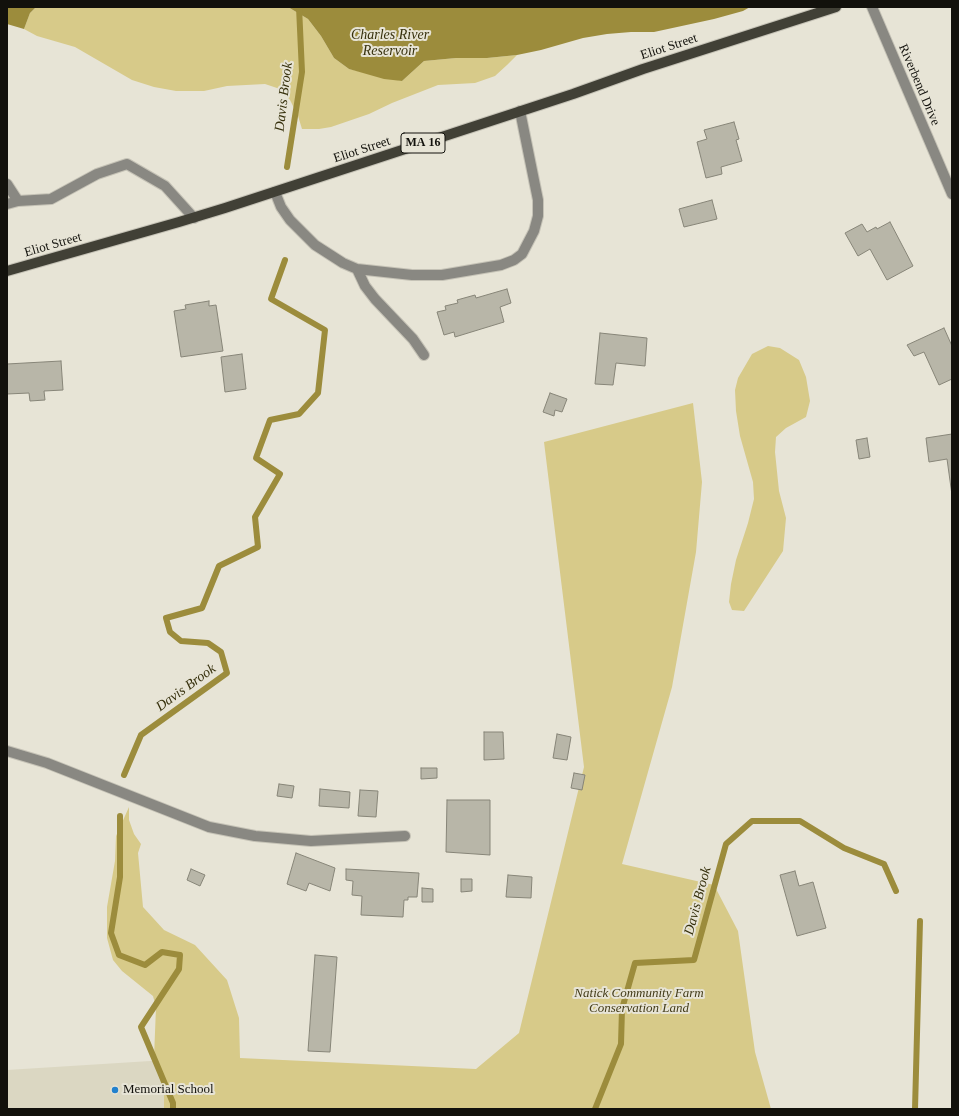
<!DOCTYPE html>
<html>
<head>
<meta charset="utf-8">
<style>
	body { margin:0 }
	#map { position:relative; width:959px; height:1116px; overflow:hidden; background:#e7e4d6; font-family:Georgia,serif }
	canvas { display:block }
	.frame { position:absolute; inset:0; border:8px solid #12110c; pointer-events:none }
</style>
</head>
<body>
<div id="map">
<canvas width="959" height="1116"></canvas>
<div class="frame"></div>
</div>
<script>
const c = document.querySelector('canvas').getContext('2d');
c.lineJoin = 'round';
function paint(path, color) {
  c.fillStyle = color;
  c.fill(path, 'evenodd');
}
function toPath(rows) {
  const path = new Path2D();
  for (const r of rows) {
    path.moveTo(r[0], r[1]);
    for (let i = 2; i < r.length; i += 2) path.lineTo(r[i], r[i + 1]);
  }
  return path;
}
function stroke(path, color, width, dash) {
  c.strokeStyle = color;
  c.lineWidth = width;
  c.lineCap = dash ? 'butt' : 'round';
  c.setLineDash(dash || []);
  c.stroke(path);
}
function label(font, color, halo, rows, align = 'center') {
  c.font = font + ' Georgia,serif';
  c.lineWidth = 4;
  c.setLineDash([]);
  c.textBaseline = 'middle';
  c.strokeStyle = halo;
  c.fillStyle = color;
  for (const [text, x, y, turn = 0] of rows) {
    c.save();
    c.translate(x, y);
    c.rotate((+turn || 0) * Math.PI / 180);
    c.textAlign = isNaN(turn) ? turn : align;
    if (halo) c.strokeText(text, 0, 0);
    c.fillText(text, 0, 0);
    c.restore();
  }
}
paint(toPath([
	[214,1057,229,1109,7,1109,7,1070]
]), '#dbd7c2');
paint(toPath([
	[36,7,288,7,308,19,321,36,334,58,349,69,402,81,424,61,456,58,487,58,517,55,507,65,495,76,475,83,438,85,392,103,369,114,331,127,319,129,302,129,298,116,290,100,280,89,265,84,227,86,204,91,176,91,154,87,132,80,75,47,37,36,24,29,30,13],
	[768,346,780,348,799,360,806,377,810,401,806,417,786,428,776,437,775,452,779,491,786,518,783,551,744,611,732,610,729,602,731,584,736,560,748,523,754,499,753,482,740,436,736,411,735,390,738,378,752,354],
	[693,403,702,482,696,552,672,687,622,864,714,885,738,931,755,1052,771,1109,164,1109,164,1094,154,1058,156,1007,153,996,122,971,113,960,107,938,107,907,115,861,116,836,129,807,129,820,134,834,141,844,138,853,143,907,164,930,195,945,227,980,239,1018,240,1058,476,1069,519,1033,584,767,544,442]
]), '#d7ca89');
paint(toPath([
	[7,7,36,7,30,13,24,29,7,24],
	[288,7,750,7,743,11,714,19,654,32,631,32,607,34,583,38,541,50,517,55,487,58,456,58,424,61,402,81,384,79,349,69,334,58,321,36,308,19]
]), '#9c8c3c');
stroke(toPath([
	[287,167,302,72,299,7],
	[124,775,141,735,227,673,221,652,208,643,181,641,170,632,166,618,202,608,219,566,258,547,255,517,280,474,256,458,270,420,299,414,318,393,325,330,271,299,285,260],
	[120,816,120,877,111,933,119,955,145,965,162,952,180,955,179,969,141,1027,173,1103,173,1109],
	[595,1109,621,1044,622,1009,635,963,694,960,726,844,752,821,800,821,844,848,884,864,896,891],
	[915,1109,920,921]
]), '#9c8c3c', 6);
const building = toPath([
	[734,122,739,139,736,140,742,161,721,167,722,174,706,178,697,142,707,139,704,130,734,122],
	[712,200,717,219,684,227,679,209,712,200],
	[890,222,913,266,887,280,870,249,858,256,845,233,862,224,867,232,876,227,877,229,890,222],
	[507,289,511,303,500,307,504,322,455,337,454,332,444,335,437,312,446,310,445,306,458,303,457,300,475,295,476,298,507,289],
	[209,301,209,306,216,305,223,351,181,357,174,311,186,309,185,305,209,301],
	[944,328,952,346,952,379,939,385,924,352,914,356,907,345,944,328],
	[600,333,647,338,645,366,616,363,613,385,595,384,600,333],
	[242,354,246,389,225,392,221,357,242,354],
	[61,361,63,390,44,391,45,400,30,401,29,393,7,394,7,364,61,361],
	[550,393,567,399,562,412,555,410,554,416,543,412,550,393],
	[952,434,952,495,947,459,929,462,926,438,952,434],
	[867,438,870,457,859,459,856,440,867,438],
	[484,732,503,732,504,759,484,760,484,732],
	[557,734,571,737,567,760,553,758,557,734],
	[421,768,437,768,437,778,421,779,421,768],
	[574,773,585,775,582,790,571,788,574,773],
	[279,784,294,786,292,798,277,796,279,784],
	[320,789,350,792,349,808,319,806,320,789],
	[360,790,378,791,376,817,358,816,360,790],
	[447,800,490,800,490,855,446,852,447,800],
	[296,853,335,868,330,891,309,883,306,891,287,884,296,853],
	[191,869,205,875,200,886,187,880,191,869],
	[346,869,419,873,417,897,408,897,408,900,404,900,403,917,361,915,362,896,352,895,353,881,346,880,346,869],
	[795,871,799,886,813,882,826,928,797,936,780,875,795,871],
	[508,875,532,877,531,898,506,897,508,875],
	[461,879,472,879,472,891,461,892,461,879],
	[422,888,433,889,433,902,422,902,422,888],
	[315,955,337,957,330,1052,308,1051,315,955]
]);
paint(building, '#b8b6a8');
stroke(building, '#878578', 1);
const lane = toPath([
	[7,184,18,201],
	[275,192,281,207,290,220,315,245,343,263,357,269,412,275,442,275,501,265,514,260,522,254,534,231,538,216,538,200,520,111],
	[7,204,18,201,51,199,97,174,127,164,165,186,194,218],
	[357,269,365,286,375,299,413,339,424,355],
	[7,751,47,763,209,827,255,836,311,841,405,836]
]);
const street = toPath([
	[872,7,952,194]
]);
const primary = toPath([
	[7,271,179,222,225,208,573,94,643,69,836,7]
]);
stroke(lane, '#c5c2b6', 12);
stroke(street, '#c5c2b6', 12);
stroke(primary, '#c5c2b6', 12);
stroke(lane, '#898882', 10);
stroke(street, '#898882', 10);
stroke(primary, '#414036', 10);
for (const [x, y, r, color] of [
	[115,1090,4,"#2281cd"]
]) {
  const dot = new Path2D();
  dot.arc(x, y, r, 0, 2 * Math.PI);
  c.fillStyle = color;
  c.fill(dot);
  stroke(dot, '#e7e4d6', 1.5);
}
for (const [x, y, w] of [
	[423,143,44]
]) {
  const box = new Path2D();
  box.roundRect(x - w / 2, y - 10, w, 20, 3);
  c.fillStyle = '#e7e4d6';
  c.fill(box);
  stroke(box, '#12110c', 1);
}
label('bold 12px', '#12110c', null, [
	["MA 16",423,143]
]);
label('13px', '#12110c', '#e7e4d6', [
	["Eliot Street",669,47,-18],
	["Riverbend Drive",919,85,67],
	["Eliot Street",362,150,-18],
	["Eliot Street",53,245,-16]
]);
label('italic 13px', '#423b18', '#e7e4d6', [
	["Natick Community Farm",639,994],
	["Conservation Land",639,1009]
]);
label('13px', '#12110c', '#e7e4d6', [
	["Memorial School",123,1090]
], 'left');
label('italic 14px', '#36300c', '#e7e4d6', [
	["Charles River",390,35],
	["Reservoir",390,51],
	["Davis Brook",284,97,-83],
	["Davis Brook",186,688,-36],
	["Davis Brook",698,901,-75]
]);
</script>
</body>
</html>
